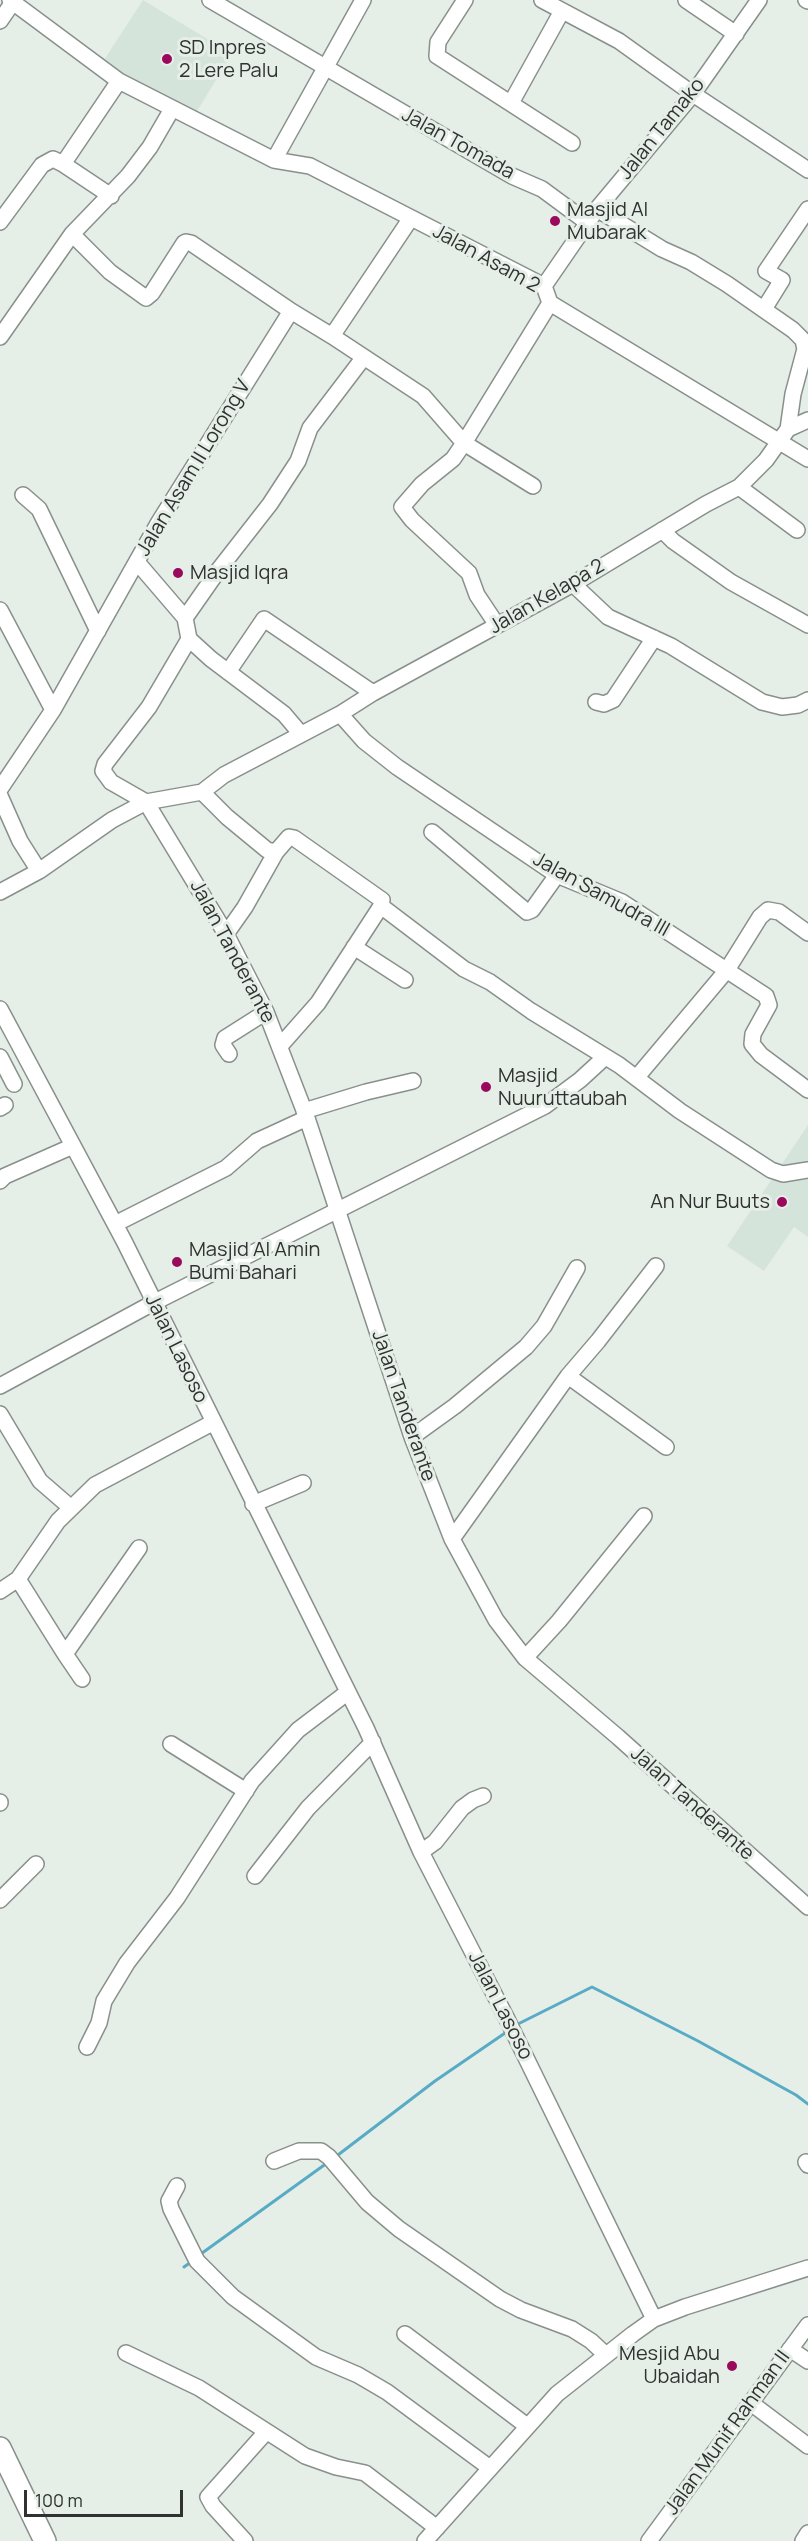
<!DOCTYPE html>
<html>
<head>
<meta charset="utf-8">
<style>
	body { margin:0 }
	#map { position:relative; width:808px; height:2541px; overflow:hidden; background:#e6eee8; font-family:Manrope,sans-serif }
	canvas { display:block }
	.scale { position:absolute; left:24px; top:2490px; width:159px; height:27px; box-sizing:border-box; border:3px solid #2f3230; border-top:0; padding-left:8px; font-size:18px; line-height:21px; white-space:nowrap; color:#2f3230; -webkit-text-stroke:4px #e6eee8; paint-order:stroke }
</style>
</head>
<body>
<div id="map">
<canvas width="808" height="2541"></canvas>
<div class="scale">100 m</div>
</div>
<script>
const c = document.querySelector('canvas').getContext('2d');
c.lineJoin = 'round';
function paint(path, color) {
  c.fillStyle = color;
  c.fill(path, 'evenodd');
}
function toPath(rows) {
  const path = new Path2D();
  for (const r of rows) {
    path.moveTo(r[0], r[1]);
    for (let i = 2; i < r.length; i += 2) path.lineTo(r[i], r[i + 1]);
  }
  return path;
}
function stroke(path, color, width, dash) {
  c.strokeStyle = color;
  c.lineWidth = width;
  c.lineCap = dash ? 'butt' : 'round';
  c.setLineDash(dash || []);
  c.stroke(path);
}
function label(font, color, halo, rows, align = 'center') {
  c.font = font + ' Manrope,sans-serif';
  c.lineWidth = 6;
  c.setLineDash([]);
  c.textBaseline = 'middle';
  c.strokeStyle = halo;
  c.fillStyle = color;
  for (const [text, x, y, turn = 0] of rows) {
    c.save();
    c.translate(x, y);
    c.rotate((+turn || 0) * Math.PI / 180);
    c.textAlign = isNaN(turn) ? turn : align;
    if (halo) c.strokeText(text, 0, 0);
    c.fillText(text, 0, 0);
    c.restore();
  }
}
paint(toPath([
	[143,0,232,54,194,116,102,63],
	[808,1125,808,1237,794,1227,764,1271,727,1246]
]), '#d5e4da');
stroke(toPath([
	[516,2025,592,1987,698,2041,796,2095,808,2104],
	[334,2158,435,2081,508,2031],
	[198,2256,327,2163],
	[184,2267,191,2262]
]), '#58abc4', 3);
const minor = toPath([
	[10,0,119,81,274,160,310,166,544,286,550,303,808,459],
	[210,0,512,176,542,189,588,223],
	[465,0,438,42,437,56,572,143],
	[542,0,619,41,693,94,808,170],
	[686,0,736,34],
	[806,0,808,1],
	[0,21,13,2],
	[511,103,562,11],
	[274,160,363,0],
	[111,196,63,164,119,81],
	[0,222,42,165,53,159,63,164],
	[72,234,110,272,146,298,152,293,184,243,186,242,191,243,291,311],
	[544,286,597,209,693,94,759,0],
	[764,309,782,280,766,271,808,209],
	[332,336,423,396,464,443,550,303],
	[0,337,72,234,128,176,150,147,172,109],
	[788,429,808,420],
	[739,487,797,530],
	[23,495,39,509,98,631],
	[662,530,673,541,731,582,808,625],
	[137,562,185,618,189,639,211,659,284,714,301,734],
	[573,584,608,617,671,646,762,702,782,707,798,705,808,700],
	[0,610,53,710],
	[185,618,220,568,270,504,298,461,310,428,364,357],
	[497,625,477,595,469,573,412,520,402,507,422,484,453,459,464,443,533,486],
	[189,639,149,707,105,764,103,771,111,782,146,802,226,934,266,1012,307,1118,412,1437,452,1539,496,1620,525,1658,618,1737,808,1907],
	[228,672,264,619,373,693],
	[596,702,604,704,613,700,654,638],
	[340,714,364,741,397,767,557,875,622,902,766,996,769,1005,753,1034,752,1044,761,1055,808,1090],
	[0,789,53,710,159,522,291,311,332,336,411,218],
	[202,792,227,817,267,850,276,852,289,837,294,838,382,900,381,906,318,1003,280,1046],
	[0,796,20,841,39,871,112,820,146,802,202,792,224,775,340,714,373,693,573,584,706,504,739,487,766,460,788,429,793,394,805,349,803,340,793,330,727,284,691,262,662,249,597,209],
	[432,832,527,912,532,910,557,875],
	[0,892,39,871],
	[381,906,464,969,490,982,531,1011,619,1065,680,1111,771,1170,783,1174,808,1170],
	[226,934,245,907,276,852],
	[354,947,405,980],
	[0,1009,124,1241,366,1728,421,1852,507,2019,654,2319],
	[229,1054,223,1045,225,1038,266,1012],
	[0,1057,14,1084],
	[637,1077,727,970,760,917,768,910,779,912,808,933],
	[0,1108,5,1105],
	[304,1111,366,1092,413,1081],
	[0,1181,5,1176,73,1146],
	[115,1224,226,1168,257,1141,307,1118],
	[568,1376,666,1447],
	[0,1386,153,1303,545,1106,580,1080,604,1058],
	[0,1414,40,1481,70,1507],
	[412,1437,455,1406,526,1347,544,1326,577,1268],
	[253,1504,303,1483],
	[452,1539,568,1376,598,1341,656,1266],
	[18,1579,65,1654,139,1548],
	[0,1591,18,1579,58,1521,95,1485,212,1423],
	[65,1654,82,1679],
	[525,1658,559,1621,644,1516],
	[171,1744,246,1791],
	[0,1802,0,1803],
	[421,1852,435,1842,462,1808,473,1800,483,1796],
	[255,1876,308,1808,373,1742],
	[0,1900,36,1864],
	[87,2047,99,2023,104,2001,127,1963,177,1898,252,1781,298,1730,348,1692],
	[274,2161,299,2151,321,2151,329,2157,367,2202,399,2229,500,2299,521,2310,572,2329,591,2341,606,2355],
	[806,2162,808,2165],
	[177,2186,169,2201,171,2209,197,2261,233,2297,316,2357,358,2375,387,2392,490,2468],
	[405,2334,527,2426],
	[790,2349,808,2361],
	[126,2353,199,2388,305,2456,336,2467,365,2473,437,2528],
	[751,2403,808,2446],
	[245,2541,213,2506,208,2497,266,2432],
	[425,2541,557,2394,633,2334,654,2319,685,2307,808,2268],
	[649,2541,808,2325],
	[803,2541,808,2533]
]);
const highway = toPath([
	[0,2448,45,2541]
]);
stroke(minor, '#89908b', 18);
stroke(highway, '#89908b', 24);
stroke(minor, '#fff', 15);
stroke(highway, '#fff', 21);
for (const [x, y, r, color] of [
	[167,59,6,"#990a5d"],
	[555,221,6,"#990a5d"],
	[178,573,6,"#990a5d"],
	[486,1087,6,"#990a5d"],
	[782,1202,6,"#990a5d"],
	[177,1262,6,"#990a5d"],
	[732,2366,6,"#990a5d"]
]) {
  const dot = new Path2D();
  dot.arc(x, y, r, 0, 2 * Math.PI);
  c.fillStyle = color;
  c.fill(dot);
  stroke(dot, '#e6eee8', 2);
}
label('20px', '#2f3230', '#e6eee8', [
	["SD Inpres",179,48],
	["2 Lere Palu",179,71],
	["Masjid Al",567,210],
	["Mubarak",567,233],
	["Masjid Iqra",190,573],
	["Masjid",498,1076],
	["Nuuruttaubah",498,1099],
	["An Nur Buuts",770,1202,"right"],
	["Masjid Al Amin",189,1250],
	["Bumi Bahari",189,1273],
	["Mesjid Abu",720,2354,"right"],
	["Ubaidah",720,2377,"right"]
], 'left');
label('20px', '#2f3230', '#e6eee8', [
	["Jalan Tamako",662,129,-51],
	["Jalan Tomada",458,144,29],
	["Jalan Asam 2",486,259,29],
	["Jalan Asam II Lorong V",194,468,-59],
	["Jalan Kelapa 2",547,597,-30],
	["Jalan Samudra III",601,895,29],
	["Jalan Tanderante",232,952,62],
	["Jalan Lasoso",176,1349,64],
	["Jalan Tanderante",403,1406,71],
	["Jalan Tanderante",692,1804,42],
	["Jalan Lasoso",500,2006,63],
	["Jalan Munif Rahman II",728,2433,-54]
]);
</script>
</body>
</html>
